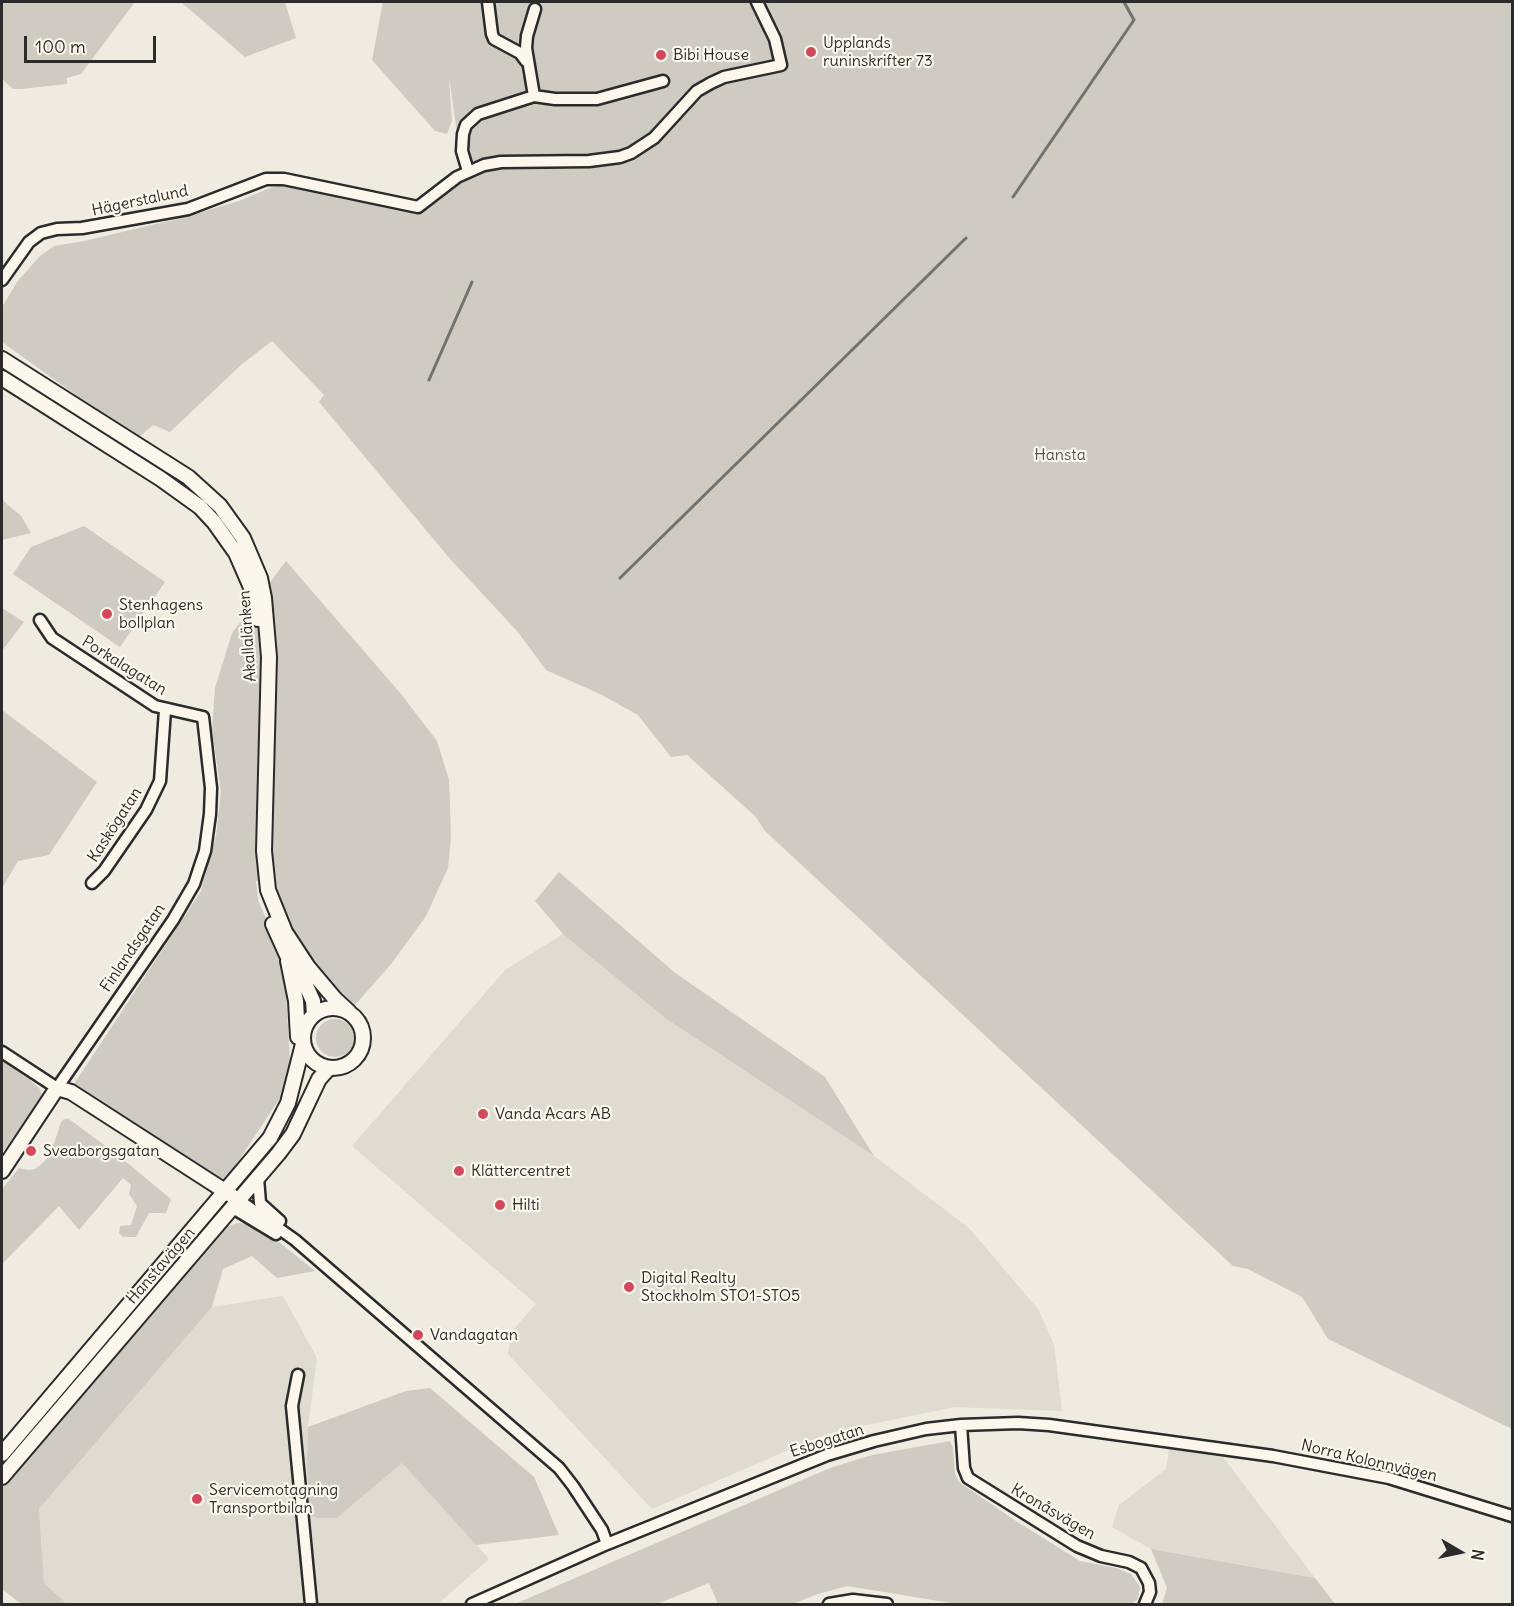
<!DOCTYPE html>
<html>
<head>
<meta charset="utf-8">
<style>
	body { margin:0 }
	#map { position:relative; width:1514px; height:1606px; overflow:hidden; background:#eeebe0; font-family:Delius,sans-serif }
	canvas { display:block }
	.frame { position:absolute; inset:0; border:3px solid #2b2b2b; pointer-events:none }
	.north { position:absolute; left:1430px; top:1522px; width:60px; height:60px; -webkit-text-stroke:4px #fbf7ec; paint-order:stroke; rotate:99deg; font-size:16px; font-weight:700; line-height:24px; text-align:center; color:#2b2b2b }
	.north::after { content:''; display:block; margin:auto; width:21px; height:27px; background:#2b2b2b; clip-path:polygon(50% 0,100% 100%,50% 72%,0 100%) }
	.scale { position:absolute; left:24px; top:36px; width:132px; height:27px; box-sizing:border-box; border:3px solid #2b2b2b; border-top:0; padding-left:8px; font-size:18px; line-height:21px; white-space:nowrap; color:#2b2b2b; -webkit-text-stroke:4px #fbf7ec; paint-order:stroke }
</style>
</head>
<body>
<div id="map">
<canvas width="1514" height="1606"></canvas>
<div class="frame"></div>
<div class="north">N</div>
<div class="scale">100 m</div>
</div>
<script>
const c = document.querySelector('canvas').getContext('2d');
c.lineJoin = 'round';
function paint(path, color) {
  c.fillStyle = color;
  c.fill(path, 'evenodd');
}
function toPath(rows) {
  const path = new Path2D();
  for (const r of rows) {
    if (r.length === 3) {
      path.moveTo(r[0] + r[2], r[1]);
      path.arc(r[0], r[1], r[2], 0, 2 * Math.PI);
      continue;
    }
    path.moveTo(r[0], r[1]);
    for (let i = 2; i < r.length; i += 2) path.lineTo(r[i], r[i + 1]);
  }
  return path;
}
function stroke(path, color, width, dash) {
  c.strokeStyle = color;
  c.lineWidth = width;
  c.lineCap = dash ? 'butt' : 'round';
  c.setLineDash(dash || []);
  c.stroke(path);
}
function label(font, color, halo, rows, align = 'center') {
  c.font = font + ' Delius,sans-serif';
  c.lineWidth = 4.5;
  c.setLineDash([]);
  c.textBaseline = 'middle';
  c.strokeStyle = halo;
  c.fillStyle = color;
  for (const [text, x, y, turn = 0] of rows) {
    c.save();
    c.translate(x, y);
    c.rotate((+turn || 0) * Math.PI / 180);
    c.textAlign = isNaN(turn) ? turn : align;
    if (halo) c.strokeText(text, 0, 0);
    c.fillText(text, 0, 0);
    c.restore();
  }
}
paint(toPath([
	[563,934,665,1018,874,1156,969,1228,1038,1309,1054,1344,1062,1411,955,1407,842,1430,814,1439,652,1509,508,1354,512,1331,536,1304,352,1146,505,970],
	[283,1296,317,1358,308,1427,307,1458,309,1515,317,1518,337,1518,402,1463,489,1559,438,1604,67,1604,44,1583,39,1509,212,1307],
	[1169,1449,1223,1457,1315,1578,1151,1549,1112,1527,1119,1505,1166,1469]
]), '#dedbd1');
paint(toPath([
	[2,2,135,2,81,74,67,78,67,84,21,89,13,89,2,79],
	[181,2,285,2,296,38,245,57],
	[383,2,1512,2,1512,1429,1328,1339,1302,1297,1248,1269,1233,1266,764,830,756,817,687,755,671,757,638,715,600,694,546,670,517,631,451,560,319,402,324,395,272,341,242,364,170,432,153,425,137,439,2,342,2,307,17,282,40,256,54,246,84,241,177,219,239,201,270,188,284,185,312,190,347,200,414,211,433,189,462,168,449,77,452,121,447,134,435,131,372,60],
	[2,500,21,516,31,533,2,540],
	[84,526,165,582,120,647,13,574,31,547],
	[286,561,401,694,437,741,449,780,451,836,448,868,426,916,392,963,355,1005,324,978,297,938,283,910,275,880,256,881,258,900,274,937,285,979,290,1061,284,1092,227,1178,215,1179,77,1093,74,1084,201,891,216,836,221,792,212,730,215,688,232,633],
	[2,608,24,622,2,651],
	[2,710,97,782,49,855,18,861,2,888],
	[559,872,674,972,825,1077,874,1156,665,1018,563,934,535,901],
	[335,1038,19],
	[2,1061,29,1079,40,1089,42,1095,10,1144,2,1152],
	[64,1119,69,1119,119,1156,171,1199,166,1213,149,1213,136,1237,123,1237,119,1233,120,1226,131,1225,137,1206,129,1194,131,1185,123,1178,79,1230,59,1206,2,1264,2,1189,19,1168,28,1170,35,1169,45,1161,55,1141,61,1122],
	[237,1223,251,1224,280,1243,315,1271,277,1278,252,1256,223,1269,212,1307,39,1509,44,1583,67,1604,21,1604,2,1589,2,1488,107,1362,138,1329,224,1228],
	[430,1388,534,1477,559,1535,476,1545,402,1463,337,1518,317,1518,309,1515,307,1458,308,1427,406,1391],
	[950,1441,953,1448,955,1474,959,1482,1016,1521,1080,1561,1116,1568,1131,1574,1140,1587,1138,1599,1131,1604,957,1604,847,1586,815,1595,793,1604,718,1604,709,1583,657,1604,515,1604,830,1468,872,1455],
	[1151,1549,1315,1578,1335,1604,1162,1604,1167,1588]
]), '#cecbc2');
stroke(toPath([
	[1013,197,1134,20,1124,2],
	[429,380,472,282],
	[620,578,966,238]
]), '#74726e', 3);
const street = toPath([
	[488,2,492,34,494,39,520,53,526,61],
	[534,96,526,48,527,36,535,9],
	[468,171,462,151,463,134,466,125,478,114,534,96,555,99,597,99,663,81],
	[2,280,29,242,41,233,57,229,82,228,188,209,266,179,284,179,418,207,457,177,484,165,501,162,589,161,620,157,631,153,654,138,697,91,711,83,724,77,781,65,775,39,757,2],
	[92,883,104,871,146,810,160,781,165,710],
	[2,1052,57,1088,173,920,194,884,205,851,210,814,211,788,203,717,155,706,52,638,40,620],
	[258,1178,260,1203,280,1221],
	[239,1200,295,1240,559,1468,573,1486,602,1530,607,1544],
	[233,1208,276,1234],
	[298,1375,292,1406,311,1604],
	[961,1425,964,1468,968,1478,1077,1546,1101,1556,1129,1562,1141,1568,1149,1583,1150,1592,1145,1604],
	[472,1604,607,1544,827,1455,874,1441,926,1429,961,1425,1018,1423,1049,1425,1273,1456,1389,1478,1512,1516],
	[829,1604,853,1600,887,1604]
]);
const secondary = toPath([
	[2,359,188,477,220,506,243,538,260,578,264,598,269,657,264,851,268,890,285,932,308,967,335,999,349,1012],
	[2,378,161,479,200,507,214,522,236,553,253,592,258,619],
	[273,924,287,955,304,981,313,1001,314,1014],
	[288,961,296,1001,298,1037],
	[333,1038,30],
	[57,1088,71,1092,231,1195],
	[2,1171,57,1088],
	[2,1454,270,1138,288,1103,303,1044],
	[2,1477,278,1154,293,1134,319,1079,329,1068]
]);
stroke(street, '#2b2b2b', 15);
stroke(secondary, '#2b2b2b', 18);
stroke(street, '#fbf7ec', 10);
stroke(secondary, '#fbf7ec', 14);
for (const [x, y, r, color] of [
	[811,52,6,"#d1495b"],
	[661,55,6,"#d1495b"],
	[107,614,6,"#d1495b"],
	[483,1114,6,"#d1495b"],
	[31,1151,6,"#d1495b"],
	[459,1171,6,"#d1495b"],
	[500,1205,6,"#d1495b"],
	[629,1287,6,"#d1495b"],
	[418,1335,6,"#d1495b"],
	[197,1499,6,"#d1495b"]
]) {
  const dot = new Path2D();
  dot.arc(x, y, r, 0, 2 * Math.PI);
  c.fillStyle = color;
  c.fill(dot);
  stroke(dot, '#fbf7ec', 2);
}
label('16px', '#2b2b2b', '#fbf7ec', [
	["Upplands",823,43],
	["runinskrifter 73",823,61],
	["Bibi House",673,55],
	["Stenhagens",119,605],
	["bollplan",119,623],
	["Vanda Acars AB",495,1114],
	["Sveaborgsgatan",43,1151],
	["Klättercentret",471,1171],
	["Hilti",512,1205],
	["Digital Realty",641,1278],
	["Stockholm STO1-STO5",641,1296],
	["Vandagatan",430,1335],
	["Servicemotagning",209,1490],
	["Transportbilan",209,1508]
], 'left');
label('16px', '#2b2b2b', '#fbf7ec', [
	["Hägerstalund",140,201,-12],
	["Akallalänken",248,636,-94],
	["Porkalagatan",124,666,32],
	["Kaskögatan",115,825,-57],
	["Finlandsgatan",133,948,-56],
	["Hanstavägen",161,1266,-49],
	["Esbogatan",827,1441,-18],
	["Norra Kolonnvägen",1369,1461,13],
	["Kronåsvägen",1053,1512,30]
]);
label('16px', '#545351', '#fbf7ec', [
	["Hansta",1060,455]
]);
</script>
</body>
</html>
